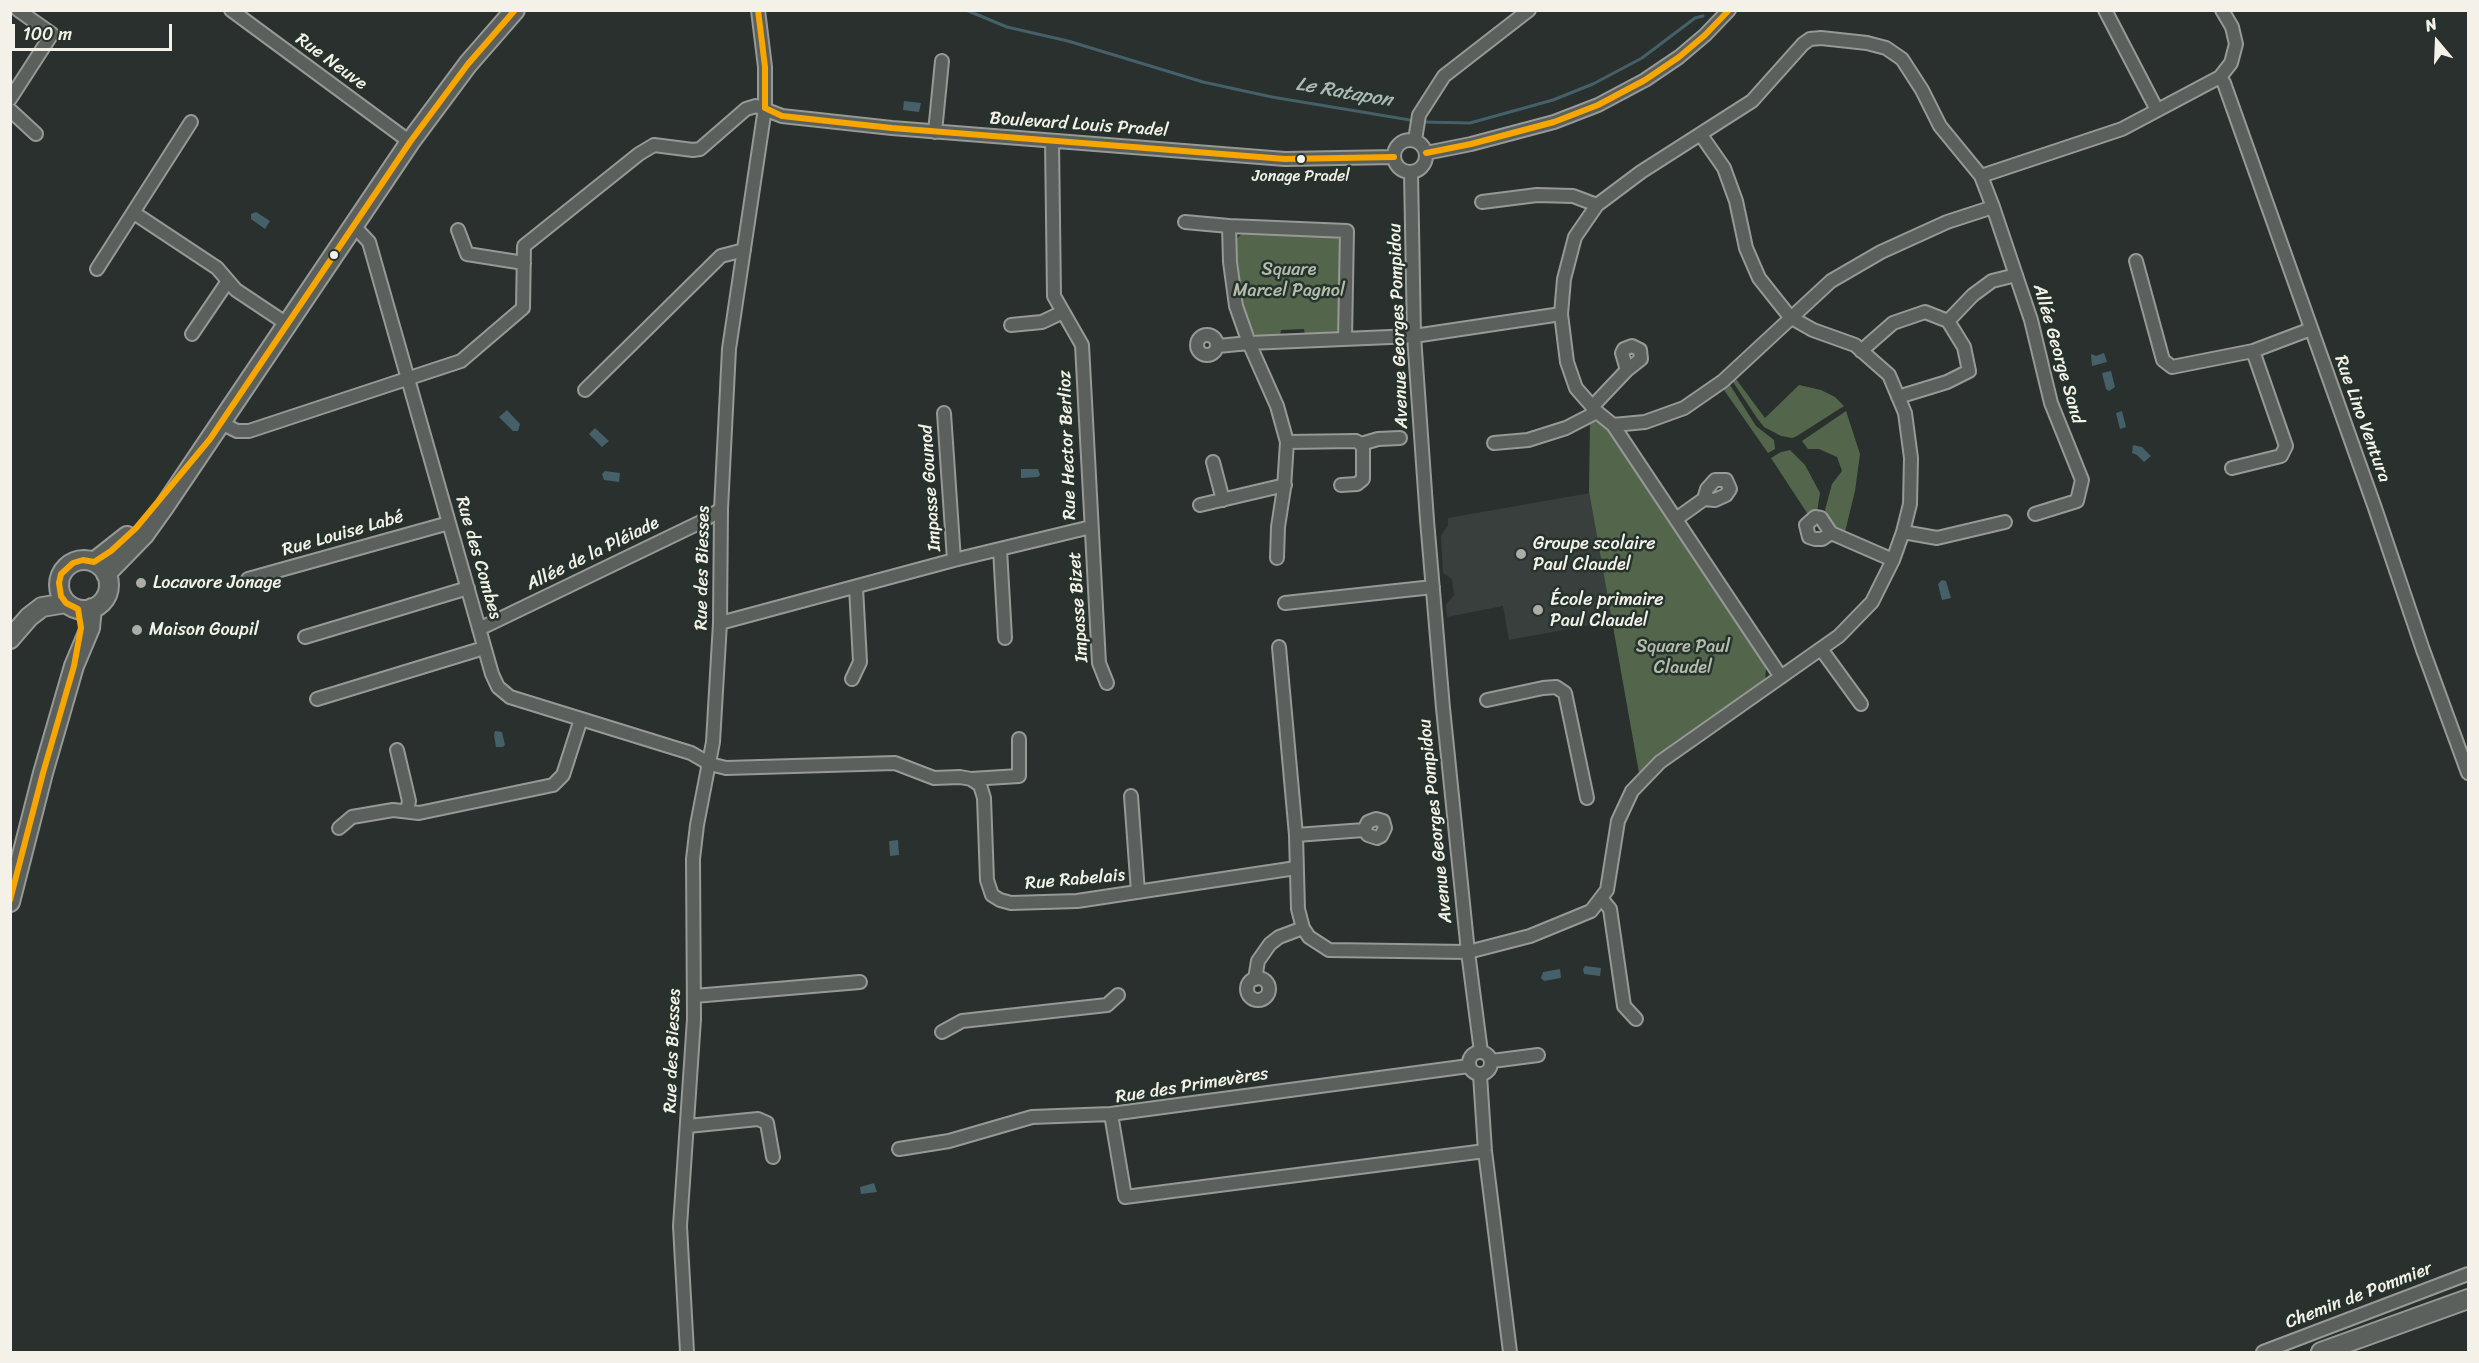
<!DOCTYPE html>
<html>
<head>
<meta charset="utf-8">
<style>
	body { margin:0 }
	#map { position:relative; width:2479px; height:1363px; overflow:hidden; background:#29302d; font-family:Sriracha,sans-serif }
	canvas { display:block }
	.frame { position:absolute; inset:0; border:12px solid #f4f1e8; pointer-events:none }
	.north { position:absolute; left:2407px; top:12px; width:60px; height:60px; -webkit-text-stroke:4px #26332d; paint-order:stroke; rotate:341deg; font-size:16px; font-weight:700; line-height:24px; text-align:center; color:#f4f1e8 }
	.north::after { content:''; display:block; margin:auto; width:21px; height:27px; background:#f4f1e8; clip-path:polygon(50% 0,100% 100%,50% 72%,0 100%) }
	.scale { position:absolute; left:12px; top:24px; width:160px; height:27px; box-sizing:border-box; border:3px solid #f4f1e8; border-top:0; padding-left:8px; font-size:18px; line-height:21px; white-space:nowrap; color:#f4f1e8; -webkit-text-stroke:4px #26332d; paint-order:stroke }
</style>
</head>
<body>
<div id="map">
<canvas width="2479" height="1363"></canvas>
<div class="frame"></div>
<div class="north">N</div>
<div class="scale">100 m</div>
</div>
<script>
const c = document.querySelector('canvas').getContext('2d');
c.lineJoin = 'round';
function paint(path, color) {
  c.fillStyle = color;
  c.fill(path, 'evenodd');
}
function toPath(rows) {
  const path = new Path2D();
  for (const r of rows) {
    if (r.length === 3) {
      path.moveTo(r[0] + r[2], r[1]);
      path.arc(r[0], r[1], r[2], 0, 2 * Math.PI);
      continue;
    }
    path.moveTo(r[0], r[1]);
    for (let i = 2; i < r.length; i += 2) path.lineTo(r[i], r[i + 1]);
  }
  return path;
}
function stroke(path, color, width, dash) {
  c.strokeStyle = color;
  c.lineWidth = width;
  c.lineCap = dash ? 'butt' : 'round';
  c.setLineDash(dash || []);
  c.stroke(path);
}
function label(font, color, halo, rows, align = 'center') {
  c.font = font + ' Sriracha,sans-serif';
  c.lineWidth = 5;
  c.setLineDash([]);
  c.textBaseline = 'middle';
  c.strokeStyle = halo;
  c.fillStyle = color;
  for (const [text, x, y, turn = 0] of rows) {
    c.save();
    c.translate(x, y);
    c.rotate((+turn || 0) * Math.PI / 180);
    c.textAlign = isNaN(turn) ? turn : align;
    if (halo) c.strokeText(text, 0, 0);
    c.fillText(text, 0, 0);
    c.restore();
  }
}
paint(toPath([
	[1590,493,1612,621,1509,640,1503,606,1447,617,1446,605,1454,595,1452,579,1443,573,1441,536,1448,525,1448,518]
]), '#393f3d');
paint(toPath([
	[1246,230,1337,235,1343,248,1339,330,1333,335,1305,335,1304,329,1281,330,1280,336,1257,336,1250,331,1243,305,1235,240],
	[1736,379,1765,418,1799,385,1821,390,1835,397,1844,406,1797,436,1792,438,1781,436,1764,427,1757,418,1733,382],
	[1730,385,1756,426,1774,440,1775,449,1768,453,1724,390],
	[1846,411,1860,454,1855,491,1845,532,1835,530,1825,510,1832,484,1842,471,1837,457,1819,449,1808,449,1802,441],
	[1590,422,1600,422,1608,430,1766,667,1765,682,1667,748,1639,773,1589,491],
	[1790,450,1805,465,1820,493,1817,512,1807,513,1771,458,1781,452]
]), '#53664c');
paint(toPath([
	[904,101,921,103,919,112,903,110],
	[256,212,270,221,265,229,251,219,251,214],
	[2104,353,2107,362,2092,366,2091,354,2096,356],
	[2111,371,2115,387,2109,391,2106,389,2102,373],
	[507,410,520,424,518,431,513,431,499,417],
	[2122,411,2126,427,2120,429,2116,413],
	[595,428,609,441,602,447,589,434],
	[2133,445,2142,447,2151,456,2144,462,2137,455,2132,453],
	[1021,469,1038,469,1040,475,1038,477,1021,478],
	[605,471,620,473,619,482,604,480,602,474],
	[1942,580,1946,581,1951,598,1942,600,1938,584],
	[495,731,502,732,505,745,503,747,496,747,494,735],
	[898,840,899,855,890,856,889,841],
	[1585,966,1601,968,1600,976,1584,974,1583,969],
	[1560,969,1561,978,1544,981,1541,978,1543,972],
	[874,1183,877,1192,861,1194,860,1187]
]), '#456068');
stroke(toPath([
	[966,10,1007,27,1068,41,1203,82,1272,97,1416,121],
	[1423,122,1470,123,1553,100,1593,84,1642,58,1695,18,1703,16]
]), '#456068', 3);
const minor = toPath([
	[231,10,410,142],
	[2105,10,2157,110],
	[2220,77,2224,83,2375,508,2423,650,2468,773],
	[10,99,52,34,18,10],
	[10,110,36,134],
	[935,132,942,61],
	[1415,140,1419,115,1444,76,1529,10],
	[1410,156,16],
	[1052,141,1054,296,1082,345,1099,663,1107,683],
	[1426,153,1471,144,1554,122,1598,105,1645,80,1679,57,1705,35,1729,10],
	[1411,172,1414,336,1427,520,1443,708,1468,952,1481,1052],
	[1981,176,2122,129,2220,77,2231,63,2236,44,2232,27,2222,10],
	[1482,202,1537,195,1573,196,1597,205],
	[1993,207,1947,222,1881,252,1831,281,1723,381,1684,408,1645,422,1613,425,1597,412,1576,388,1567,362,1561,314,1564,279,1575,237,1597,205,1641,172,1752,101,1803,44,1810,39,1821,38,1867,43,1886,48,1902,59,1922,90,1940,126,1981,176,1993,207,2031,320,2051,403,2082,480,2077,501,2035,514],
	[134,213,217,268,236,290,287,324],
	[1185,222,1229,226],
	[353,225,369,242,492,674,498,687,510,697,691,753,710,764,726,768,895,763,934,778,960,777,971,779,980,785,984,798,987,880,992,895,1000,900,1011,903,1077,901,1296,868],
	[458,230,467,254,524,263],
	[2136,261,2163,360,2172,367,2253,351,2311,329],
	[97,269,191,122],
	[1948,321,1973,295,1992,281,2016,275],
	[1011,325,1042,322,1063,312],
	[192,334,228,281],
	[1207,345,10],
	[1218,346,1249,343,1236,306,1230,262,1229,226,1347,231,1345,339],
	[1861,351,1893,323,1925,312,1948,321,1964,347,1969,371,1947,382,1898,397],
	[585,390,721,256,744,250],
	[1592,407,1627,370,1641,359,1640,350,1632,346,1624,349,1622,353,1627,370],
	[944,413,954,560],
	[221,423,237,431,249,431,461,361,523,308,524,246,639,154,654,145,693,150,700,149,746,109,756,106,782,116,892,128,1285,159,1394,157],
	[1613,425,1781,677],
	[1287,442,1356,441,1361,444,1363,449,1363,479,1357,484,1341,485],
	[1494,443,1528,440,1566,428,1597,412],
	[1361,444,1378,439,1400,438],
	[1213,462,1223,500],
	[2232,468,2281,456,2286,446,2253,351],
	[1200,505,1285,485],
	[1676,519,1704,499,1715,500,1726,495,1730,489,1726,480,1715,480,1707,489,1704,499],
	[1903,532,1937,538,2005,522],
	[1831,533,1822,539,1815,539,1809,537,1806,525,1815,517,1821,518,1831,533,1893,560],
	[1000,549,1005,638],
	[1277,558,1278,527,1284,488,1287,442,1277,406,1249,343,1414,336,1561,314],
	[248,579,449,523],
	[1285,603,1433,587],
	[720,623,954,560,1091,527],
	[479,629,703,521,721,509],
	[305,637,468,588],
	[1279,647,1296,835,1298,909,1303,928,1309,937,1329,950,1468,952,1530,936,1591,911,1607,890,1618,821,1632,791,1660,762,1839,636,1872,602,1893,560,1903,532,1910,504,1911,458,1905,413,1889,375,1855,345,1813,330,1790,317,1759,278,1746,248,1736,201,1724,168,1701,135],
	[1821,649,1861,704],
	[852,679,860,662,856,587],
	[317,699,484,648],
	[1487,700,1543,688,1556,687,1565,693,1587,798],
	[397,750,409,801,407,811],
	[971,779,1019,776,1019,739],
	[1131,796,1138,892],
	[339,828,352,817,393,810,419,813,553,785,563,775,581,719],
	[1296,835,1364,830,1368,835,1377,838,1381,836,1385,828,1383,821,1376,819,1368,822,1364,830],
	[1601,898,1610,909,1624,1006,1636,1019],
	[1258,989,11],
	[1255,979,1258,961,1270,944,1279,937,1303,928],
	[694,996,860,982],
	[942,1032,962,1021,1107,1005,1118,995],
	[1480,1063,11],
	[1492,1061,1538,1055],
	[1469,1066,1111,1114,1125,1197,1485,1151],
	[1480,1075,1485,1151,1510,1352],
	[688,1126,758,1119,767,1123,773,1157],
	[899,1149,949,1141,1032,1117,1111,1114],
	[687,1352,680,1226,694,1019,693,859,697,825,713,742,720,623,721,509,729,349,765,108,765,67,758,10],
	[2263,1352,2468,1274]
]);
const secondary = toPath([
	[84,585,25],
	[94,562,127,536],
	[106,574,144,535,164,507,410,142,468,64,515,10],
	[10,639,29,617,42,607,66,603],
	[10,902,43,773,74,666,90,628,92,608],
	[2321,1352,2468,1299]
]);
stroke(minor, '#969996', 16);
stroke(secondary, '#969996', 22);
stroke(minor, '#5c605c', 12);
stroke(secondary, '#5c605c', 18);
stroke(toPath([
	[758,10,765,67,765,108],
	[765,108,782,116,892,128,1285,159,1394,157],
	[1426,153,1471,144,1554,122,1598,105,1645,80,1679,57,1705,35,1729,10],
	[10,900,43,773,74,666,81,628,78,609,66,603,61,596,59,583,61,574,73,563,83,560,94,562,111,551,136,528,210,439,410,142,468,64,515,10]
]), '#f7a600', 6);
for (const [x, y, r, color] of [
	[1301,159,5,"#f4f1e8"],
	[334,255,5,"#f4f1e8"],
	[1521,554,6,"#adada7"],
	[141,583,6,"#adada7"],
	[1538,610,6,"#adada7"],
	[137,630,6,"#adada7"]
]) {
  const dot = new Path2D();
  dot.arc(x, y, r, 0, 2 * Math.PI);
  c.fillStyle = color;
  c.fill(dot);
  stroke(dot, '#26332d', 2);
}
label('16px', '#f4f1e8', '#26332d', [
	["Jonage Pradel",1301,177]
]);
label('18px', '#f4f1e8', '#26332d', [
	["Rue Neuve",331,62,36],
	["Boulevard Louis Pradel",1079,125,4],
	["Avenue Georges Pompidou",1399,326,-92],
	["Allée George Sand",2058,354,74],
	["Rue Lino Ventura",2362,419,70],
	["Rue Hector Berlioz",1068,445,-92],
	["Impasse Gounod",931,488,-94],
	["Rue Louise Labé",343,534,-16],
	["Allée de la Pléiade",593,554,-26],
	["Rue des Combes",478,558,74],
	["Rue des Biesses",703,568,-89],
	["Impasse Bizet",1079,607,-94],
	["Avenue Georges Pompidou",1436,821,-96],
	["Rue Rabelais",1075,880,-5],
	["Rue des Biesses",673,1051,-88],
	["Rue des Primevères",1192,1086,-9],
	["Chemin de Pommier",2359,1296,-21]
]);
label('18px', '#b6bdac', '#26332d', [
	["Square",1289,270],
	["Marcel Pagnol",1289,291],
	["Square Paul",1683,647],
	["Claudel",1683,668]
]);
label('18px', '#f4f1e8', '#26332d', [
	["Groupe scolaire",1533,544],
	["Paul Claudel",1533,565],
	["Locavore Jonage",153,583],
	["École primaire",1550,600],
	["Paul Claudel",1550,621],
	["Maison Goupil",149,630]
], 'left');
label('italic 20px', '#afb9b7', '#26332d', [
	["Le Ratapon",1344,93,10]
]);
</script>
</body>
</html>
